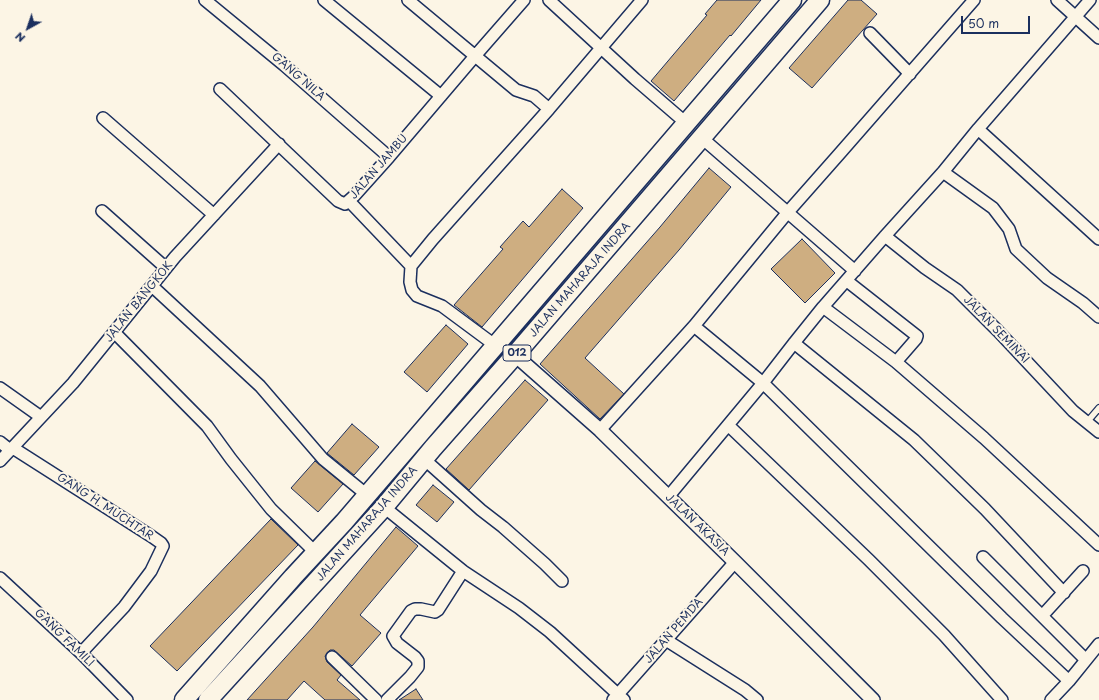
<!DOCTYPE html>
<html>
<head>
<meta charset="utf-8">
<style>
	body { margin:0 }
	#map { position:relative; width:1099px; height:700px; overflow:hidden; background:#fcf5e5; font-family:"Playpen Sans",sans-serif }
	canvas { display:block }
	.north { position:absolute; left:8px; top:8px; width:40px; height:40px; -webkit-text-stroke:3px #fcf5e5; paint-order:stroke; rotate:220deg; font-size:11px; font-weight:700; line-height:16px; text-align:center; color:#1b2f5e }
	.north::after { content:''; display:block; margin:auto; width:14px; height:18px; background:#1b2f5e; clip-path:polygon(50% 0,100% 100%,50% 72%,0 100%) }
	.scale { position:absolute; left:961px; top:16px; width:69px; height:18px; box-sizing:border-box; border:2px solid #1b2f5e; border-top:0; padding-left:5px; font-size:12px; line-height:14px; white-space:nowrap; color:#1b2f5e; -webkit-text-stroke:3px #fcf5e5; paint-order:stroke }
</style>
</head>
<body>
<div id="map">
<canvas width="1099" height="700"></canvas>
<div class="north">N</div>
<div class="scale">50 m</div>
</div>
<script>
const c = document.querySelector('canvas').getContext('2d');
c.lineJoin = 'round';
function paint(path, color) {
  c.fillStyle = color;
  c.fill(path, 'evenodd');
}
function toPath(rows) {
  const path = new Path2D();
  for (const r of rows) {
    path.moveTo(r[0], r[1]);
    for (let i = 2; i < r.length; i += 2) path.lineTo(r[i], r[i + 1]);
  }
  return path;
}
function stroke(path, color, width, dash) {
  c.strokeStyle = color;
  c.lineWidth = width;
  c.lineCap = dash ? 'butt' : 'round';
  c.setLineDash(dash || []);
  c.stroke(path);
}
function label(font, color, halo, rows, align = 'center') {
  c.font = font + ' "Playpen Sans",sans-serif';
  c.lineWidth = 4;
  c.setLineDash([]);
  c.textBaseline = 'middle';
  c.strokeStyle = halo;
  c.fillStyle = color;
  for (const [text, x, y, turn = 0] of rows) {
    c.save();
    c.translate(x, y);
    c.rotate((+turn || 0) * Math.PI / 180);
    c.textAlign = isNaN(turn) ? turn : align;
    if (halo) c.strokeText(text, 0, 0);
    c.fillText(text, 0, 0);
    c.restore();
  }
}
const building = toPath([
	[717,0,761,0,731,36,730,35,674,101,651,81,707,15,705,14,717,0],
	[848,0,861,0,877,14,812,88,789,68,848,0],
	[709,168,731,187,679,250,585,358,624,394,600,419,540,364,660,227,709,168],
	[562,189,583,208,482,327,454,305,503,249,500,247,523,221,529,227,562,189],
	[802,239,835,273,805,303,771,269,802,239],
	[446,325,468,344,427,392,404,372,446,325],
	[525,380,548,400,469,490,446,469,525,380],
	[352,424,379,447,354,475,327,453,352,424],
	[315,461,343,484,318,512,291,488,315,461],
	[433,485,454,502,437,522,416,505,433,485],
	[271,519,298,545,177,671,150,646,271,519],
	[396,527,418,546,360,615,381,633,352,666,334,650,330,650,325,656,327,662,341,675,337,680,360,700,325,700,304,681,287,700,247,700,313,627,396,527],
	[416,689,423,700,399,700,416,689]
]);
paint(building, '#ceae81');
stroke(building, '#1b2f5e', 1);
const service = toPath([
	[1087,422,1099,408]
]);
const minor = toPath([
	[205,0,284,65,389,157],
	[324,0,441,96],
	[408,0,516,90,534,96,549,109],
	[549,0,635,79,686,123],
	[1057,0,1099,38],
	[870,33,910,74],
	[220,89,338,201,345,204,354,196,389,157,475,56,524,0],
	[103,118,214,215],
	[978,129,1099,239],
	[702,138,855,271],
	[943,172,993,208,1009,229,1016,249,1047,278,1083,303,1099,317],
	[349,201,411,266],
	[102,211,166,268],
	[885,236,925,268,957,290,998,331,1073,411,1099,432],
	[847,281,917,336,916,339,896,362],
	[152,286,260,386,323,459,367,495],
	[823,307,896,362,984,438,1099,545],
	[694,326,763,383,1002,618,1069,681],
	[114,332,207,426,231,459,271,509,316,553],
	[794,343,914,440,985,509,1064,593],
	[496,346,442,306,417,296,412,290,410,282,411,266,433,239,549,109,642,0],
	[0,388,41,417],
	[728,425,869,560,944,635,1002,700],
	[600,430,694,326,788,212,841,152,974,0],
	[0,442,10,450],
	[13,448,151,536,161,543,163,546,151,571,124,607,81,653],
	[424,459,481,510,503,527,545,564,562,581],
	[0,461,73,383,175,257,279,144],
	[668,497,763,383,794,343,823,307,885,236,943,172,978,129,1090,0],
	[384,507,463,571,519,608,550,632,624,700],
	[983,557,1086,660],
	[0,578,81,653,127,700],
	[1042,616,1083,571],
	[666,640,745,690,757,700],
	[332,657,376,700],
	[387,700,410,677,418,667,418,661,415,657,397,643,393,636,411,611,415,609,421,609,435,612,438,610,463,571],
	[613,700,735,562],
	[1051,700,1069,681,1099,644]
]);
const tertiary = toPath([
	[515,355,600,430,735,562,873,700]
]);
const trunk = toPath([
	[184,700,293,577,344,522,792,0],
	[208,700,384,507,433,448,515,355,820,0]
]);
stroke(service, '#1b2f5e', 8);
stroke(minor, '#1b2f5e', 14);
stroke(tertiary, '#1b2f5e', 16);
stroke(trunk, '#1b2f5e', 21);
stroke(service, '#fcf5e5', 5.5);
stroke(minor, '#fcf5e5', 11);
stroke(tertiary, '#fcf5e5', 13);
stroke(trunk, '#fcf5e5', 18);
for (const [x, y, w] of [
	[517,353,28]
]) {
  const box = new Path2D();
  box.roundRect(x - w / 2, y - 8, w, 16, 3);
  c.fillStyle = '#fcf5e5';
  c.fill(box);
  stroke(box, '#1b2f5e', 1);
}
label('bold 10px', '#1b2f5e', null, [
	["012",517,353]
]);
label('11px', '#1b2f5e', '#fcf5e5', [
	["GANG NILA",298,77,41],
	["JALAN JAMBU",379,167,-49],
	["JALAN MAHARAJA INDRA",580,280,-49],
	["JALAN BANGKOK",139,302,-51],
	["JALAN SEMINAI",996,330,46],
	["GANG H. MUCHTAR",105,507,33],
	["JALAN MAHARAJA INDRA",367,524,-49],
	["JALAN AKASIA",697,525,44],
	["JALAN PEMDA",674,631,-49],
	["GANG FAMILI",64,638,44]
]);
</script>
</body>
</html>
